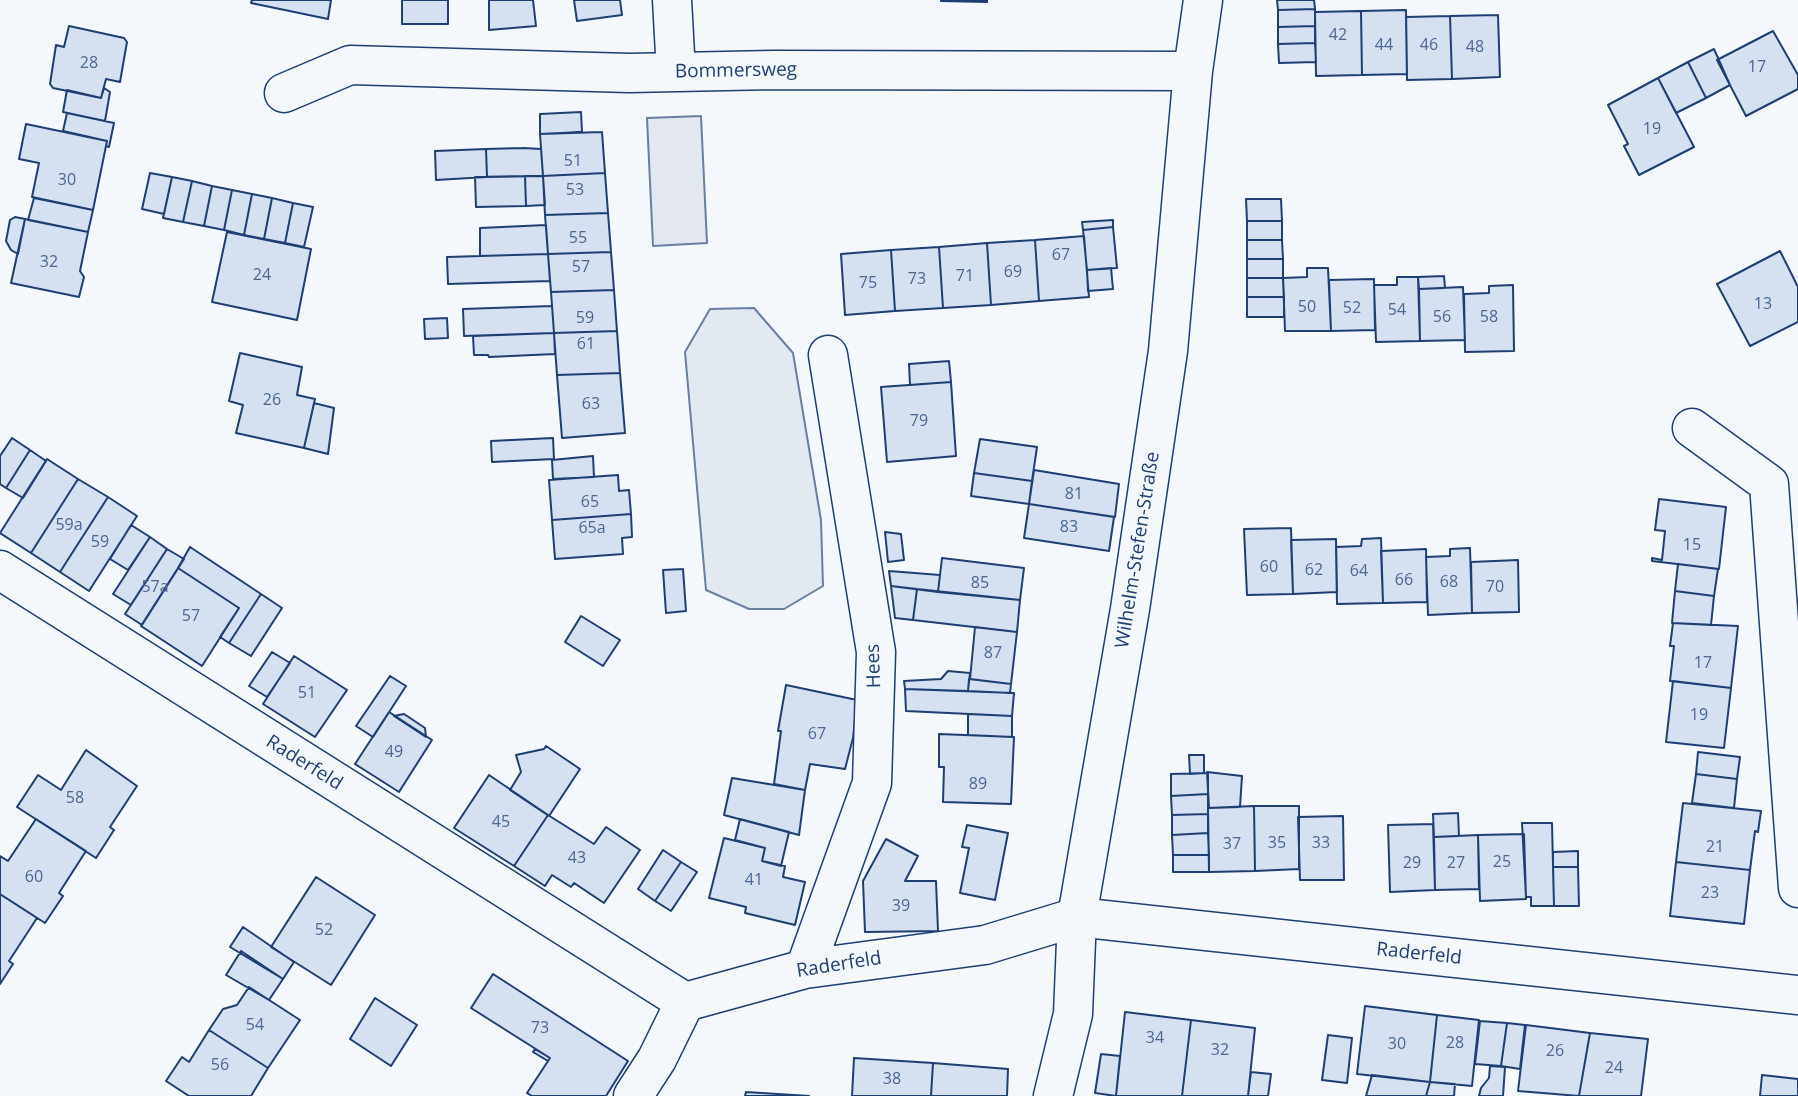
<!DOCTYPE html>
<html>
<head>
<meta charset="utf-8">
<style>
	body { margin:0 }
	canvas { display:block; background:#f4f7fb }
</style>
</head>
<body>
<canvas width="1798" height="1096"></canvas>
<script>
const c = document.querySelector('canvas').getContext('2d');
c.lineJoin = 'round';
function paint(path, color) {
  c.fillStyle = color;
  c.fill(path, 'evenodd');
}
function toPath(rows) {
  const path = new Path2D();
  for (const r of rows) {
    path.moveTo(r[0], r[1]);
    for (let i = 2; i < r.length; i += 2) path.lineTo(r[i], r[i + 1]);
  }
  return path;
}
function stroke(path, color, width, dash) {
  c.strokeStyle = color;
  c.lineWidth = width;
  c.lineCap = dash ? 'butt' : 'round';
  c.setLineDash(dash || []);
  c.stroke(path);
}
function label(font, color, halo, rows, align = 'center') {
  c.font = font + ' "Open Sans",sans-serif';
  c.lineWidth = 5;
  c.setLineDash([]);
  c.textBaseline = 'middle';
  c.strokeStyle = halo;
  c.fillStyle = color;
  for (const [text, x, y, turn = 0] of rows) {
    c.save();
    c.translate(x, y);
    c.rotate((+turn || 0) * Math.PI / 180);
    c.textAlign = isNaN(turn) ? turn : align;
    if (halo) c.strokeText(text, 0, 0);
    c.fillText(text, 0, 0);
    c.restore();
  }
}
const green = toPath([
	[754,308,793,353,821,520,823,586,784,609,749,609,706,590,685,352,710,309,754,308]
]);
paint(green, '#e3e9f0');
stroke(green, '#687fa3', 2);
const parking = toPath([
	[701,116,707,243,653,246,647,118,701,116]
]);
paint(parking, '#e3e8f0');
stroke(parking, '#687fa3', 2);
const building = toPath([
	[252,0,331,0,328,19,251,3,252,0],
	[402,0,448,0,448,24,402,24,402,0],
	[489,0,533,0,536,26,489,30,489,0],
	[574,0,620,0,622,15,577,21,574,0],
	[941,0,987,0,987,2,941,1,941,0],
	[1277,0,1314,0,1315,9,1278,10,1277,0],
	[1315,9,1315,26,1278,27,1278,10,1315,9],
	[1406,10,1407,74,1362,75,1361,11,1406,10],
	[1361,11,1362,75,1316,76,1315,12,1361,11],
	[1498,15,1500,77,1452,79,1450,16,1498,15],
	[1450,16,1452,79,1407,80,1406,17,1450,16],
	[69,26,124,38,127,42,120,82,106,79,101,98,53,88,50,84,56,45,64,47,69,26],
	[1315,26,1315,43,1278,44,1278,27,1315,26],
	[1773,31,1798,75,1798,89,1746,116,1717,60,1773,31],
	[1315,43,1316,62,1279,63,1278,44,1315,43],
	[1714,49,1730,85,1706,98,1688,62,1714,49],
	[1688,62,1706,98,1676,113,1658,78,1688,62],
	[1658,78,1694,147,1639,175,1624,146,1628,144,1608,105,1658,78],
	[104,88,110,92,105,121,63,112,67,90,101,98,104,88],
	[581,112,582,132,540,134,540,114,581,112],
	[67,113,114,123,109,147,106,146,107,141,63,131,67,113],
	[26,124,107,141,93,210,32,197,39,163,19,159,26,124],
	[602,132,605,173,543,176,540,134,602,132],
	[523,148,541,149,543,176,487,177,486,149,523,148],
	[486,149,487,177,436,180,435,151,486,149],
	[150,173,172,177,164,214,142,209,150,173],
	[605,173,608,213,545,215,543,176,605,173],
	[525,176,543,176,545,205,526,206,525,176],
	[525,176,526,206,476,207,475,177,525,176],
	[172,177,192,181,183,222,163,218,172,177],
	[192,181,212,186,204,226,183,222,192,181],
	[212,186,232,190,224,230,204,226,212,186],
	[232,190,252,194,244,235,224,230,232,190],
	[252,194,272,198,264,239,244,235,252,194],
	[34,198,93,210,88,232,28,220,34,198],
	[272,198,293,203,285,243,264,239,272,198],
	[1246,199,1281,199,1282,221,1247,221,1246,199],
	[293,203,313,207,304,247,285,243,293,203],
	[608,213,611,252,548,254,545,215,608,213],
	[15,217,25,219,18,254,11,250,6,241,10,220,15,217],
	[25,219,88,232,80,271,84,277,79,297,11,283,25,219],
	[1113,220,1113,227,1083,230,1082,222,1113,220],
	[1247,221,1282,221,1282,240,1247,240,1247,221],
	[546,225,548,254,480,256,480,228,546,225],
	[1113,227,1117,268,1087,270,1083,230,1113,227],
	[227,232,311,249,297,320,212,302,227,232],
	[1084,236,1089,297,1039,301,1035,240,1084,236],
	[1035,240,1039,301,991,305,987,243,1035,240],
	[1247,240,1282,240,1283,259,1247,259,1247,240],
	[987,243,991,305,943,308,939,247,987,243],
	[939,247,943,308,895,311,891,250,939,247],
	[891,250,895,311,845,315,841,254,891,250],
	[1780,251,1798,287,1798,322,1750,346,1717,284,1780,251],
	[611,252,614,290,551,292,548,254,611,252],
	[548,254,550,281,448,284,447,257,548,254],
	[1247,259,1283,259,1283,278,1247,278,1247,259],
	[1111,268,1113,289,1088,291,1087,270,1111,268],
	[1307,268,1328,268,1331,331,1285,331,1283,278,1307,277,1307,268],
	[1444,276,1445,288,1419,289,1418,277,1444,276],
	[1397,277,1418,277,1420,341,1376,342,1374,285,1397,285,1397,277],
	[1247,278,1283,278,1284,297,1247,297,1247,278],
	[1374,279,1375,330,1331,331,1329,280,1374,279],
	[1513,285,1514,351,1465,352,1464,294,1489,293,1489,286,1513,285],
	[1463,287,1465,340,1420,341,1419,289,1463,287],
	[614,290,617,331,554,333,551,292,614,290],
	[1247,297,1284,297,1284,317,1247,317,1247,297],
	[552,306,554,333,464,336,463,309,552,306],
	[447,318,448,338,425,339,424,319,447,318],
	[617,331,620,373,557,375,554,333,617,331],
	[554,333,555,354,489,357,488,355,474,355,473,336,554,333],
	[240,353,302,367,297,395,315,399,304,448,236,433,243,405,229,401,240,353],
	[949,361,951,382,910,385,909,364,949,361],
	[620,373,625,433,562,438,557,375,620,373],
	[951,382,956,456,887,462,881,387,951,382],
	[314,403,334,408,328,454,304,448,314,403],
	[12,438,30,450,6,488,0,484,0,456,12,438],
	[553,438,554,459,492,462,491,441,553,438],
	[980,439,1037,447,1032,481,974,473,980,439],
	[30,450,46,461,23,498,6,488,30,450],
	[593,456,594,477,553,479,552,460,593,456],
	[47,459,78,479,31,553,0,533,47,459],
	[1034,470,1119,484,1115,517,1029,504,1034,470],
	[974,473,1032,481,1029,504,971,496,974,473],
	[618,475,619,491,629,490,631,514,552,520,549,480,618,475],
	[78,479,108,497,60,572,31,553,78,479],
	[108,497,137,516,89,591,60,572,108,497],
	[1659,499,1726,507,1719,569,1652,561,1652,558,1662,560,1665,531,1655,530,1659,499],
	[1029,504,1114,517,1109,551,1024,538,1029,504],
	[631,514,632,537,622,538,623,554,555,559,552,520,631,514],
	[131,525,150,537,128,570,110,559,131,525],
	[1291,528,1293,594,1247,595,1244,529,1291,528],
	[885,532,901,534,904,560,888,562,885,532],
	[150,537,167,549,131,605,113,594,150,537],
	[1381,538,1383,603,1337,604,1336,547,1361,546,1362,539,1381,538],
	[1336,539,1337,592,1293,594,1291,540,1336,539],
	[190,547,261,594,229,643,220,637,239,608,178,568,190,547],
	[1470,548,1472,613,1428,615,1426,557,1450,556,1450,549,1470,548],
	[167,549,184,559,142,625,125,614,167,549],
	[1426,549,1427,602,1383,603,1381,551,1426,549],
	[942,558,1024,568,1020,600,938,592,942,558],
	[1518,560,1519,612,1472,613,1471,562,1518,560],
	[1678,564,1718,569,1714,596,1675,591,1678,564],
	[178,568,239,608,202,666,141,626,178,568],
	[683,569,686,611,666,613,663,570,683,569],
	[889,571,940,575,938,592,891,586,889,571],
	[891,586,917,589,913,620,895,618,891,586],
	[917,589,1020,600,1017,632,913,620,917,589],
	[1675,591,1714,596,1711,625,1672,623,1675,591],
	[261,594,282,608,251,656,229,643,261,594],
	[581,616,620,640,603,666,565,642,581,616],
	[1673,623,1738,626,1731,688,1670,681,1674,646,1670,646,1673,623],
	[975,627,1017,632,1011,684,970,679,975,627],
	[272,652,290,663,267,697,249,686,272,652],
	[294,656,347,690,315,737,263,704,294,656],
	[948,671,970,673,968,691,905,689,904,681,941,679,948,671],
	[390,676,406,686,373,737,356,726,390,676],
	[969,679,1011,684,1010,693,968,691,969,679],
	[1673,681,1731,688,1724,748,1666,742,1673,681],
	[786,685,857,700,853,738,845,769,810,764,805,790,774,784,781,731,778,731,786,685],
	[905,689,1014,693,1012,716,906,711,905,689],
	[389,712,432,740,399,792,355,764,389,712],
	[404,714,425,728,426,737,394,716,404,714],
	[968,714,1012,716,1012,737,968,735,968,714],
	[939,734,1014,737,1011,804,943,802,944,767,939,767,939,734],
	[546,746,580,769,549,816,510,790,521,772,516,755,544,749,546,746],
	[86,750,137,786,110,827,114,830,96,858,17,807,38,775,61,790,86,750],
	[1698,752,1740,757,1737,779,1696,774,1698,752],
	[1189,755,1204,755,1204,773,1190,774,1189,755],
	[1207,772,1242,776,1240,807,1209,808,1207,772],
	[1208,773,1208,794,1171,796,1171,774,1208,773],
	[1696,774,1737,779,1734,808,1692,803,1696,774],
	[489,775,548,815,514,866,454,828,489,775],
	[732,778,805,790,799,835,724,815,732,778],
	[1208,794,1208,814,1172,815,1171,796,1208,794],
	[1683,803,1761,811,1758,832,1755,831,1750,870,1676,862,1683,803],
	[1254,806,1255,871,1209,872,1208,808,1254,806],
	[1254,806,1299,806,1299,869,1255,871,1254,806],
	[1458,813,1459,836,1434,837,1433,814,1458,813],
	[1208,814,1208,833,1172,835,1172,815,1208,814],
	[548,815,594,844,606,827,640,850,604,903,574,883,571,887,552,875,545,886,514,866,548,815],
	[1343,816,1344,880,1300,880,1298,817,1343,816],
	[36,819,86,851,59,893,63,896,45,923,0,894,0,856,8,861,36,819],
	[740,819,789,832,781,866,762,861,765,848,735,840,740,819],
	[1522,823,1552,823,1554,906,1531,906,1531,897,1526,897,1522,823],
	[1433,824,1435,890,1390,892,1388,825,1433,824],
	[967,825,1008,833,995,900,960,893,969,848,962,847,967,825],
	[1208,833,1209,855,1173,855,1172,835,1208,833],
	[1524,834,1526,899,1480,901,1478,835,1524,834],
	[1478,835,1479,889,1435,890,1434,837,1478,835],
	[724,838,765,848,762,861,785,866,783,877,805,882,795,925,745,913,746,907,709,898,724,838],
	[886,839,918,856,905,881,936,881,938,931,865,932,863,881,886,839],
	[663,850,681,862,655,901,638,889,663,850],
	[1578,851,1578,867,1553,867,1553,852,1578,851],
	[1173,855,1209,855,1209,872,1173,872,1173,855],
	[681,862,697,872,671,911,655,901,681,862],
	[1676,862,1750,870,1744,924,1670,916,1676,862],
	[1553,867,1578,867,1579,906,1554,906,1553,867],
	[316,877,375,915,331,985,271,947,316,877],
	[0,894,37,918,9,961,13,964,0,984,0,894],
	[243,927,294,962,283,979,230,947,243,927],
	[241,951,283,979,269,1000,226,975,241,951],
	[493,974,628,1061,606,1096,532,1096,527,1093,550,1058,471,1008,493,974],
	[249,987,300,1020,268,1068,209,1030,223,1009,237,1005,249,987],
	[375,998,417,1025,391,1066,350,1039,375,998],
	[1365,1006,1437,1015,1430,1082,1357,1074,1365,1006],
	[1125,1012,1191,1020,1182,1096,1116,1096,1125,1012],
	[1437,1015,1479,1020,1472,1086,1430,1082,1437,1015],
	[1191,1020,1255,1028,1248,1096,1182,1096,1191,1020],
	[1480,1021,1507,1023,1501,1066,1475,1064,1480,1021],
	[1507,1023,1525,1025,1520,1069,1501,1066,1507,1023],
	[1526,1025,1590,1033,1579,1096,1518,1091,1526,1025],
	[209,1030,268,1068,251,1096,189,1096,166,1081,182,1057,189,1062,209,1030],
	[1590,1033,1648,1039,1641,1096,1579,1096,1590,1033],
	[1328,1035,1352,1038,1347,1083,1322,1080,1328,1035],
	[535,1049,550,1058,548,1061,533,1052,535,1049],
	[1101,1054,1120,1056,1116,1096,1095,1093,1101,1054],
	[854,1058,933,1063,931,1096,852,1096,854,1058],
	[933,1063,1008,1069,1007,1096,931,1096,933,1063],
	[1490,1066,1505,1067,1503,1096,1479,1096,1481,1088,1489,1078,1490,1066],
	[1251,1072,1271,1074,1268,1096,1248,1096,1251,1072],
	[1372,1075,1430,1082,1426,1096,1366,1096,1372,1075],
	[1762,1075,1798,1079,1798,1096,1760,1096,1762,1075],
	[1430,1082,1455,1084,1454,1096,1426,1096,1430,1082],
	[746,1092,809,1096,745,1096,746,1092]
]);
paint(building, '#d5e0f0');
stroke(building, '#1d3f73', 2);
const minor = toPath([
	[672,0,676,72],
	[284,93,350,65,629,73,773,70,1193,71],
	[1692,428,1769,484,1798,888],
	[0,570,685,1002,805,969,985,945,1077,917,1798,995],
	[805,969,872,783,876,652,828,355],
	[633,1096,657,1059,685,1002],
	[1053,1096,1073,1014,1077,917,1130,609,1168,351,1193,71,1203,0]
]);
stroke(minor, '#1d3f73', 41);
stroke(minor, '#f4f7fb', 38);
label('16px', '#4b6792', null, [
	["42",1338,35],
	["44",1384,45],
	["46",1429,45],
	["48",1475,47],
	["28",89,63],
	["17",1757,67],
	["19",1652,129],
	["51",573,161],
	["30",67,180],
	["53",575,190],
	["55",578,238],
	["67",1061,255],
	["32",49,262],
	["57",581,267],
	["69",1013,272],
	["24",262,275],
	["71",965,276],
	["73",917,279],
	["75",868,283],
	["13",1763,304],
	["50",1307,307],
	["52",1352,308],
	["54",1397,310],
	["56",1442,317],
	["58",1489,317],
	["59",585,318],
	["61",586,344],
	["26",272,400],
	["63",591,404],
	["79",919,421],
	["81",1074,494],
	["65",590,502],
	["59a",69,525],
	["83",1069,527],
	["65a",592,528],
	["59",100,542],
	["15",1692,545],
	["60",1269,567],
	["62",1314,570],
	["64",1359,571],
	["66",1404,580],
	["68",1449,582],
	["85",980,583],
	["57a",155,587],
	["70",1495,587],
	["57",191,616],
	["87",993,653],
	["17",1703,663],
	["51",307,693],
	["19",1699,715],
	["67",817,734],
	["49",394,752],
	["89",978,784],
	["58",75,798],
	["45",501,822],
	["35",1277,843],
	["33",1321,843],
	["37",1232,844],
	["21",1715,847],
	["43",577,858],
	["25",1502,862],
	["29",1412,863],
	["27",1456,863],
	["60",34,877],
	["41",754,880],
	["23",1710,893],
	["39",901,906],
	["52",324,930],
	["54",255,1025],
	["73",540,1028],
	["34",1155,1038],
	["28",1455,1043],
	["30",1397,1044],
	["32",1220,1050],
	["26",1555,1051],
	["56",220,1065],
	["24",1614,1068],
	["38",892,1079]
]);
label('19px', '#1d3f73', '#f4f7fb', [
	["Bommersweg",736,71,-1],
	["Wilhelm-Stefen-Straße",1138,550,-81],
	["Hees",874,666,-92],
	["Raderfeld",304,763,32],
	["Raderfeld",1419,954,6],
	["Raderfeld",839,965,-9]
]);
</script>
</body>
</html>
